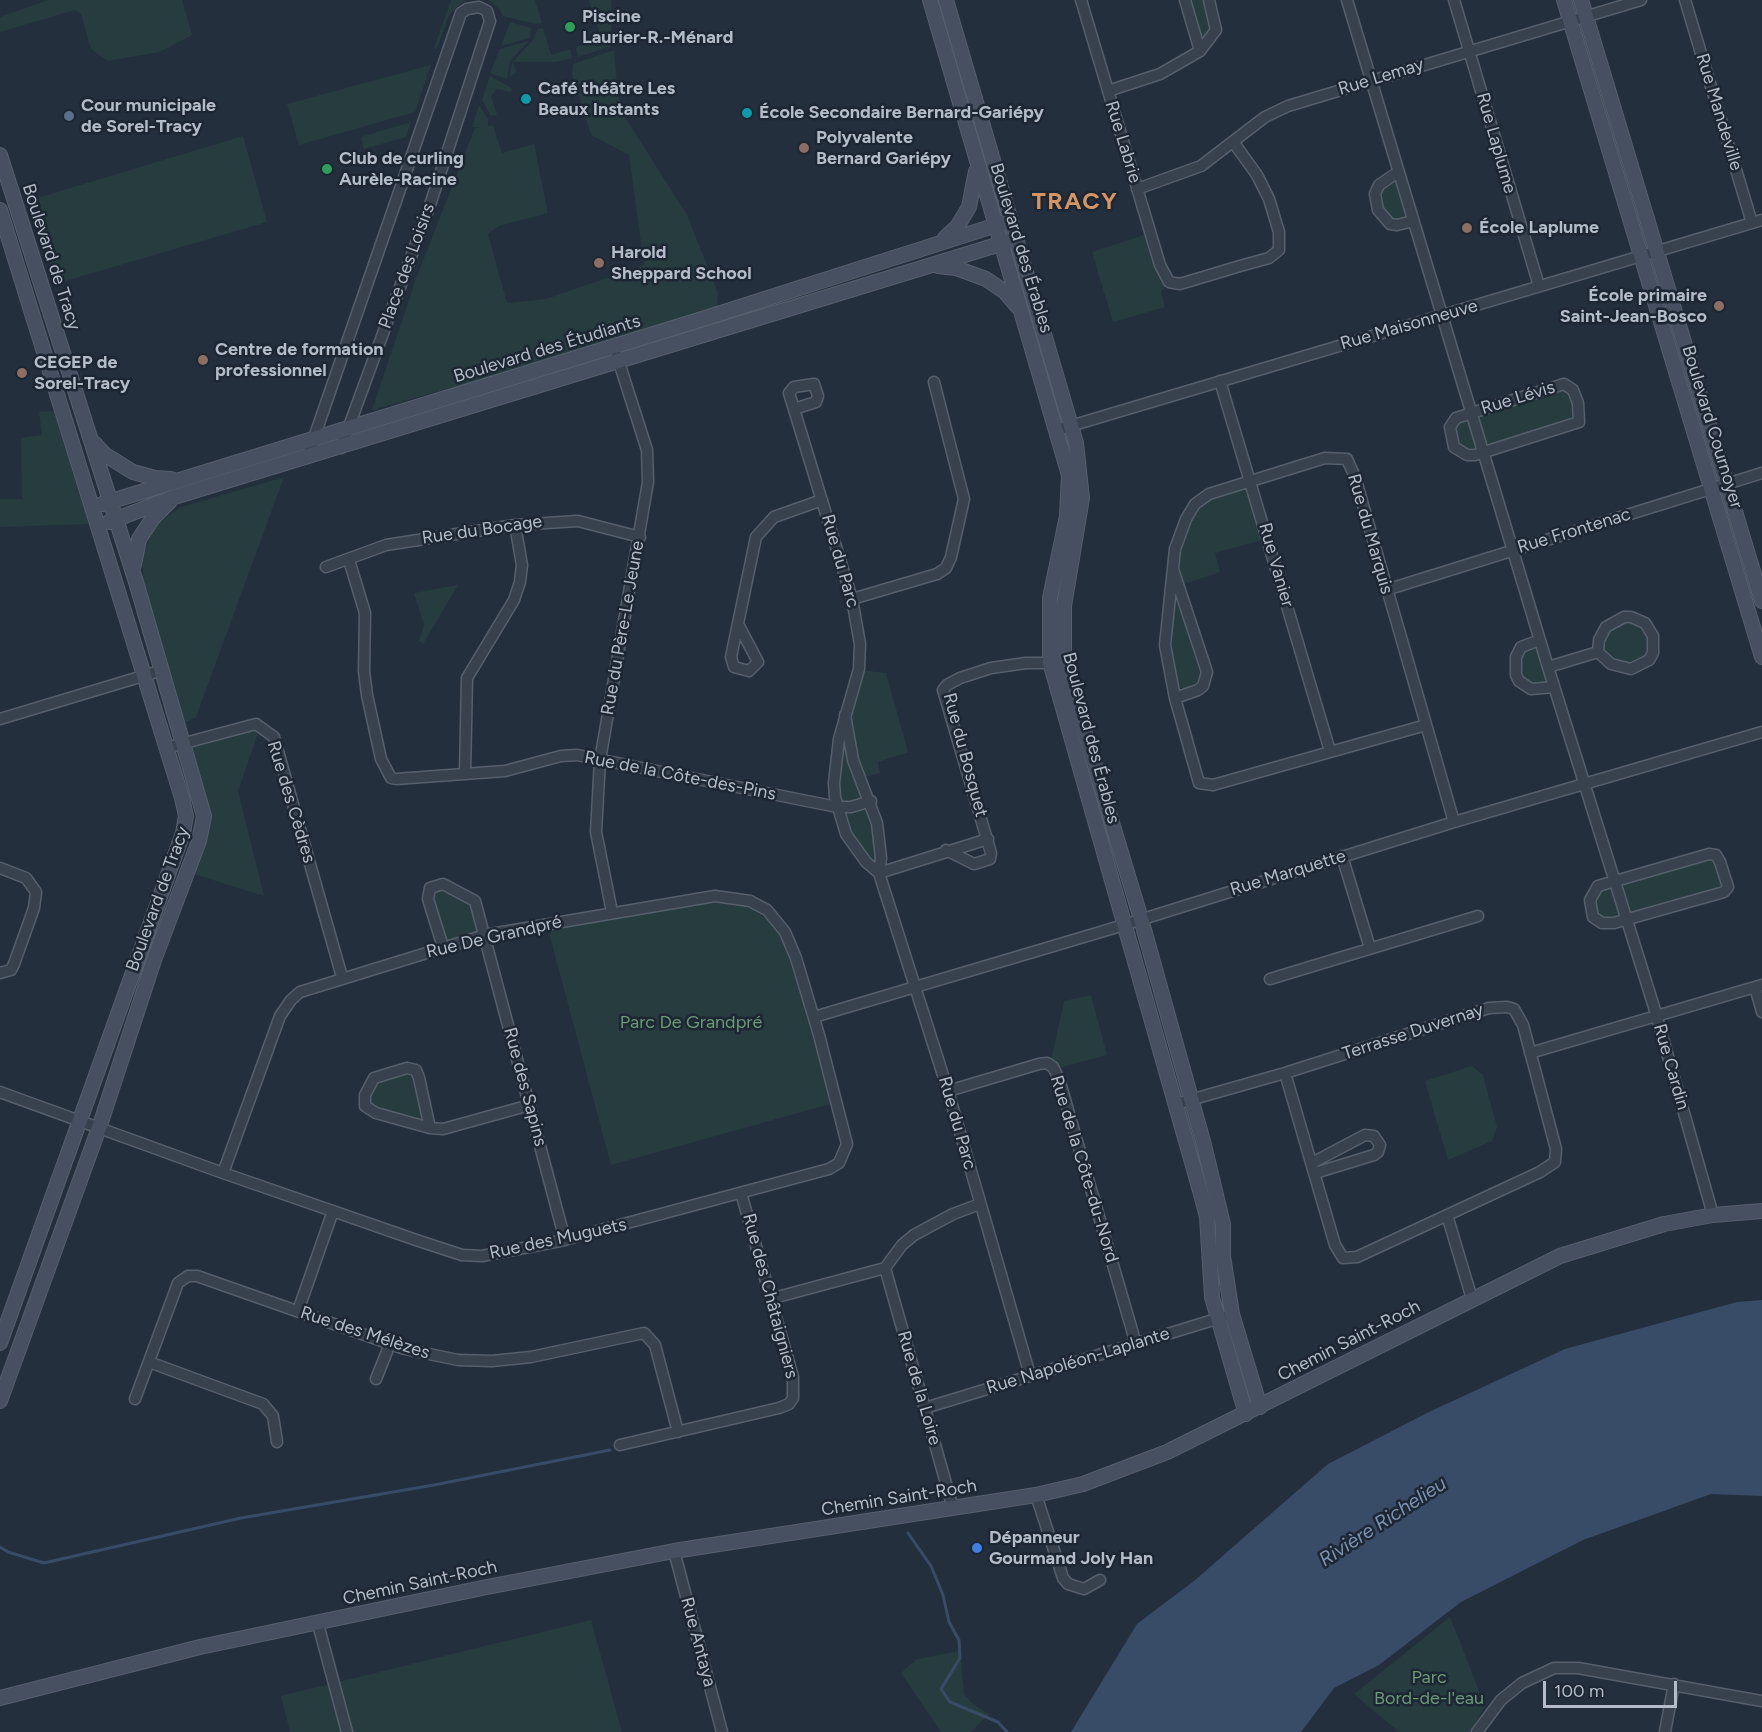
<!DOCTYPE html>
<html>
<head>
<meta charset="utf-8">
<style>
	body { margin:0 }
	#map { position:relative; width:1762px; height:1732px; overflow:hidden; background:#242f3e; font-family:Figtree,sans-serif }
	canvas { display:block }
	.scale { position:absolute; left:1543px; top:1681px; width:134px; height:27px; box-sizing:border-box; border:3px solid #b4bcc9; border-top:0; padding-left:8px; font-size:18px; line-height:21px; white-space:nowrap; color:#b4bcc9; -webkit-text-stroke:4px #1d2633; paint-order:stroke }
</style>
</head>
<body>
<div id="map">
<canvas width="1762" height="1732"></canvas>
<div class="scale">100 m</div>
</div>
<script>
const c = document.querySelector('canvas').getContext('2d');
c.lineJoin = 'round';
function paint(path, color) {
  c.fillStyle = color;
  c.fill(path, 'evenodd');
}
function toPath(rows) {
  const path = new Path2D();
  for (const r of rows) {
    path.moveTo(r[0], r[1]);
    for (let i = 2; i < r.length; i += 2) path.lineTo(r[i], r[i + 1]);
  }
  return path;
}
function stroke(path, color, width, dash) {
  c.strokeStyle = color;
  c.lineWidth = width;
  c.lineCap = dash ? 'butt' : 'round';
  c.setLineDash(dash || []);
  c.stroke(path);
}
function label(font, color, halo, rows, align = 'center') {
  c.font = font + ' Figtree,sans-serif';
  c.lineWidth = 5;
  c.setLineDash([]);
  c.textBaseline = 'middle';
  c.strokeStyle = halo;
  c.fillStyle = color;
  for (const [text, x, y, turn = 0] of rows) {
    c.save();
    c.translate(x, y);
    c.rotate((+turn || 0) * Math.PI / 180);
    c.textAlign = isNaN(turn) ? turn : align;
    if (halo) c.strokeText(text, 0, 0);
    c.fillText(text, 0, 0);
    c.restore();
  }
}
paint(toPath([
	[48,0,182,0,192,35,159,52,108,61,91,49,81,14,75,10,0,32,0,17],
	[451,0,465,0,449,15,437,49,434,48],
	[488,0,535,0,542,23,536,24,503,16,499,9],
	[589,0,611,0,611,46,578,57,576,47,601,38],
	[1186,0,1207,0,1215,30,1201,48],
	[510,22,531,28,530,38,501,46],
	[543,28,551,55,570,49,572,58,556,62,513,62,516,73,509,77,512,63,533,40,538,29],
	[529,41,510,61,507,79,490,73,500,49],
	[614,50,618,96,625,117,687,215,718,293,717,309,526,367,372,410,417,276,475,128,482,127,472,127,479,105,488,119,488,126,493,125,502,153,534,144,548,213,499,226,488,234,507,303,546,299,644,265,629,155,591,135,572,74,573,64],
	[431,65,415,112,299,145,287,104],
	[490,76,512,88,511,92,497,89,491,96,497,115,491,116,482,100],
	[411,122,406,137,364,149,361,137],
	[243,136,267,222,55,284,34,199],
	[1396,173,1410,220,1403,222,1386,219,1376,194],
	[1150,233,1168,283,1161,292,1165,307,1113,322,1092,252],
	[1561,391,1570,391,1579,420,1480,453,1457,450,1453,422,1471,412],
	[54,411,89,524,0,527,0,499,22,499,21,438,42,435,39,412],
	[284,477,196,717,187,722,182,719,143,591,143,555,153,527,181,507],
	[1249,483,1266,539,1215,553,1220,572,1181,585,1206,672,1194,691,1173,686,1165,645,1167,590,1195,505],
	[458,585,423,644,419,641,424,625,414,593],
	[1627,620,1647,631,1651,649,1649,660,1628,669,1598,652,1602,633],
	[1540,640,1554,687,1524,683,1516,662,1518,653],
	[860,670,886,673,908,752,878,762,880,773,861,778,857,774,849,707],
	[844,726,870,808,876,861,868,859,849,831,836,785],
	[252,728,259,730,238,791,264,896,191,873,206,829,189,745],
	[1712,856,1728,887,1612,926,1593,917,1596,889],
	[443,886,471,900,485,935,444,944,430,898,433,890],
	[727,898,747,903,784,935,812,1020,834,1103,611,1165,548,929],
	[1091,995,1107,1055,1058,1068,1051,1061,1064,1001],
	[1472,1066,1483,1075,1497,1127,1492,1141,1448,1160,1425,1081],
	[407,1071,416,1072,426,1127,370,1109,365,1095,376,1080],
	[1450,1617,1485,1706,1470,1732,1399,1732,1354,1694],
	[591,1620,622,1732,290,1732,281,1696],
	[960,1651,964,1694,974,1705,989,1714,971,1732,941,1732,901,1673,917,1659]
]), '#263c3f');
paint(toPath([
	[1762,1300,1762,1496,1711,1494,1583,1540,1461,1602,1379,1665,1334,1688,1301,1732,1071,1732,1137,1624,1194,1581,1328,1464,1429,1412,1565,1349,1737,1302]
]), '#394c67');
stroke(toPath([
	[908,1533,931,1566,943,1595,949,1622,959,1640,960,1658,941,1689,950,1702,998,1722,1007,1732],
	[0,1547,8,1552,44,1563,241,1518,434,1485,610,1450]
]), '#394c67', 3);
const street = toPath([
	[1081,0,1160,265,1169,282,1180,284,1240,266,1269,258,1279,250,1279,232,1269,199,1257,175,1234,143],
	[1185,0,1200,51],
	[1347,0,1548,667,1654,1007,1713,1215],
	[1454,0,1539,286],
	[1685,0,1752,223],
	[1108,91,1160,74,1200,51,1216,30,1209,0],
	[1398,172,1379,185,1375,194,1378,210,1390,224,1397,225,1413,221],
	[1137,189,1201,166,1265,117,1288,106,1641,0],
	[1220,381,1330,751],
	[1564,384,1573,390,1578,403,1579,422,1475,455,1467,455,1454,447,1450,427,1456,418,1564,384],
	[794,409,816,402,818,396,814,384,794,387,789,393,852,599,860,644,859,669,839,739,834,783,835,797,846,834,866,862,879,873],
	[1057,430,1762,220],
	[307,458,461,13,467,9,479,7,487,11,490,21,429,208,341,448],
	[349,560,365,613,364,671,367,695,381,759,391,778,396,779,505,771,561,756,577,755,837,807,851,807,871,801],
	[326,567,386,545,515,525,578,521,640,537],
	[1173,569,1207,672,1203,686,1198,690,1175,698],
	[1386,590,1762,473],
	[852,599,937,574,946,568,951,557,964,499,934,382],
	[1624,617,1631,617,1645,623,1653,636,1653,653,1649,660,1631,669,1611,664,1598,652,1599,640,1606,627,1624,617],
	[738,624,758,662,749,671,734,667,731,657,756,537,774,517,822,500],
	[1540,640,1521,647,1516,657,1516,675,1519,681,1531,689,1554,687],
	[1548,667,1598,652],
	[845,715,853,760,877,823,881,858,879,873,948,1091,1030,1375],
	[0,719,163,670],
	[1426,725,1213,785,1199,783,1175,698,1165,645,1175,549,1186,519,1195,504,1209,494,1325,458,1347,459,1355,477,1454,822],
	[166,748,256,724,274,737,342,977],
	[465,774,467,678,514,600,520,582,522,565,515,525],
	[946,850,974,864,990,859,991,853,943,690,947,685,960,678,991,668,1026,663,1056,663],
	[1709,854,1716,855,1720,862,1728,887,1724,892,1614,923,1602,923,1593,917,1590,900,1598,886,1709,854],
	[1342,856,1370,948],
	[0,868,26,878,36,892,34,908,14,964,11,970,0,973],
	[879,873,988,839],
	[612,912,596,832,600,760,648,482,647,450,617,356],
	[443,947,428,899,430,888,443,884,475,901,565,1240],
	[1270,979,1478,916],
	[1755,987,1762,1012],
	[814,1017,1114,928,1454,822,1762,732],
	[1530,1053,1762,985],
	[407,1068,416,1070,419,1078,430,1128,376,1113,365,1106,365,1095,374,1078,407,1068],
	[948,1091,1039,1064,1047,1063,1053,1067,1059,1079,1136,1344],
	[0,1092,223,1173,422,1242,462,1255,482,1256,560,1241,829,1169,839,1163,847,1144,819,1035,796,958,785,932,767,910,750,901,715,896,485,935,300,992,291,1000,280,1016,223,1173],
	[1176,1104,1285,1073,1489,1008,1507,1007,1514,1009,1523,1025,1556,1149,1555,1162,1540,1172,1357,1257,1343,1258,1335,1245,1285,1073],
	[430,1128,443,1129,530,1105],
	[1312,1163,1365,1135,1374,1136,1380,1145,1378,1152,1374,1155,1315,1173],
	[1447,1215,1472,1299],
	[885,1268,953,1508],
	[770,1299,885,1268,902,1245,914,1235,953,1214,980,1204],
	[298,1311,333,1211],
	[149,1362,263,1404,273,1416,277,1442],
	[376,1379,390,1344],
	[135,1399,178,1283,188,1276,197,1276,405,1349,458,1360,492,1361,531,1357,644,1333,655,1345,678,1432],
	[925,1408,1223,1317],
	[620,1445,779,1408,789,1404,793,1398,793,1377,741,1193],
	[1036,1495,1063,1578,1068,1584,1084,1589,1100,1580],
	[674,1551,722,1732],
	[318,1624,347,1732],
	[1477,1732,1501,1700,1522,1683,1554,1668,1578,1668,1762,1701],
	[1665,1732,1674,1684]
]);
const secondary = toPath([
	[930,0,1069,475,1067,516,1050,598,1050,662,1201,1194,1207,1217,1212,1297,1246,1414],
	[946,0,1076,443,1082,498,1064,606,1064,663,1141,919,1204,1145,1223,1224,1223,1256,1232,1314,1260,1407],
	[1564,0,1762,657],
	[1581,0,1762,601],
	[0,155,136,582,204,816,199,841,154,960,99,1128,0,1401],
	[0,210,182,798,186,816,183,833,0,1343],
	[945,238,957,227,969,207,976,171],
	[938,266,956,268,986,279,1005,292,1017,306],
	[94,443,104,454,133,472,155,478,171,479],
	[102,504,696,321,1003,223],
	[109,522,174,497,1010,241],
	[134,565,139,539,153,518,170,501],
	[0,1698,200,1647,482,1588,674,1551,1036,1495,1083,1484,1167,1452,1560,1256,1664,1224,1713,1215,1762,1211]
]);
stroke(street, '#565f6c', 13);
stroke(secondary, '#565f6c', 16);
stroke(street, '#38414e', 10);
stroke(secondary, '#465061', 14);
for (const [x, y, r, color] of [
	[570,27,6,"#2e9e5b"],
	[526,99,6,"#0f9aa8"],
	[747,113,6,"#0f9aa8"],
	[69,116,6,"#5c6f8a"],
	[804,148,6,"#8d6e63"],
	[327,169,6,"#2e9e5b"],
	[1467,228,6,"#8d6e63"],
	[599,263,6,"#8d6e63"],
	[1719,306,6,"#8d6e63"],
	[203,360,6,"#8d6e63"],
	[22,373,6,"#8d6e63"],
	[977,1548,6,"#3f7fe0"]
]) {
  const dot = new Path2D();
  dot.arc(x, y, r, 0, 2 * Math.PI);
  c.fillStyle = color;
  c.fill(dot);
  stroke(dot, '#1d2633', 2);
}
label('bold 18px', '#b4bcc9', '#1d2633', [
	["Piscine",582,17],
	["Laurier-R.-Ménard",582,38],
	["Café théâtre Les",538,89],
	["Beaux Instants",538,110],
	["Cour municipale",81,106],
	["de Sorel-Tracy",81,127],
	["École Secondaire Bernard-Gariépy",759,113],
	["Polyvalente",816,138],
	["Bernard Gariépy",816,159],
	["Club de curling",339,159],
	["Aurèle-Racine",339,180],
	["École Laplume",1479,228],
	["Harold",611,253],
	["Sheppard School",611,274],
	["École primaire",1707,296,"right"],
	["Saint-Jean-Bosco",1707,317,"right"],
	["Centre de formation",215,350],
	["professionnel",215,371],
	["CEGEP de",34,363],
	["Sorel-Tracy",34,384],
	["Dépanneur",989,1538],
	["Gourmand Joly Han",989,1559]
], 'left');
label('18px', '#b4bcc9', '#1d2633', [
	["Rue Lemay",1381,77,-17],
	["Rue Mandeville",1719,112,73],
	["Rue Labrie",1123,142,73],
	["Rue Laplume",1496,143,74],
	["Boulevard des Érables",1021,248,73],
	["Boulevard de Tracy",51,257,72],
	["Place des Loisirs",407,266,-70],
	["Rue Maisonneuve",1409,325,-16],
	["Boulevard des Étudiants",547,349,-17],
	["Rue Lévis",1518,398,-17],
	["Boulevard Cournoyer",1712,427,73],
	["Rue du Bocage",482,530,-8],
	["Rue Frontenac",1574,531,-17],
	["Rue du Marquis",1370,534,74],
	["Rue du Parc",840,561,74],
	["Rue Vanier",1276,565,74],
	["Rue du Père-Le Jeune",623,628,-80],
	["Boulevard des Érables",1091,738,75],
	["Rue du Bosquet",965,755,75],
	["Rue de la Côte-des-Pins",680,776,11],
	["Rue des Cèdres",291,802,73],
	["Rue Marquette",1288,873,-17],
	["Boulevard de Tracy",158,899,-70],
	["Rue De Grandpré",494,937,-13],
	["Terrasse Duvernay",1413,1032,-18],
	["Rue Cardin",1671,1067,74],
	["Rue des Sapins",525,1087,75],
	["Rue du Parc",957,1123,74],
	["Rue de la Côte-du-Nord",1084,1169,73],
	["Rue des Muguets",558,1239,-12],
	["Rue des Châtaigniers",770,1296,75],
	["Rue des Mélèzes",365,1333,18],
	["Chemin Saint-Roch",1349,1341,-27],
	["Rue Napoléon-Laplante",1078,1361,-17],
	["Rue de la Loire",919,1388,74],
	["Chemin Saint-Roch",899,1498,-9],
	["Chemin Saint-Roch",420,1583,-12],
	["Rue Antaya",698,1642,75]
]);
label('18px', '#6b9a76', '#1d2633', [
	["Parc De Grandpré",691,1023],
	["Parc",1429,1678],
	["Bord-de-l'eau",1429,1699]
]);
label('italic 20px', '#7c92b1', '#1d2633', [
	["Rivière Richelieu",1383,1522,-33]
]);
c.letterSpacing = '1.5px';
label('bold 24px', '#d59563', '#1d2633', [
	["TRACY",1075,202]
]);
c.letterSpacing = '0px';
</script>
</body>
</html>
